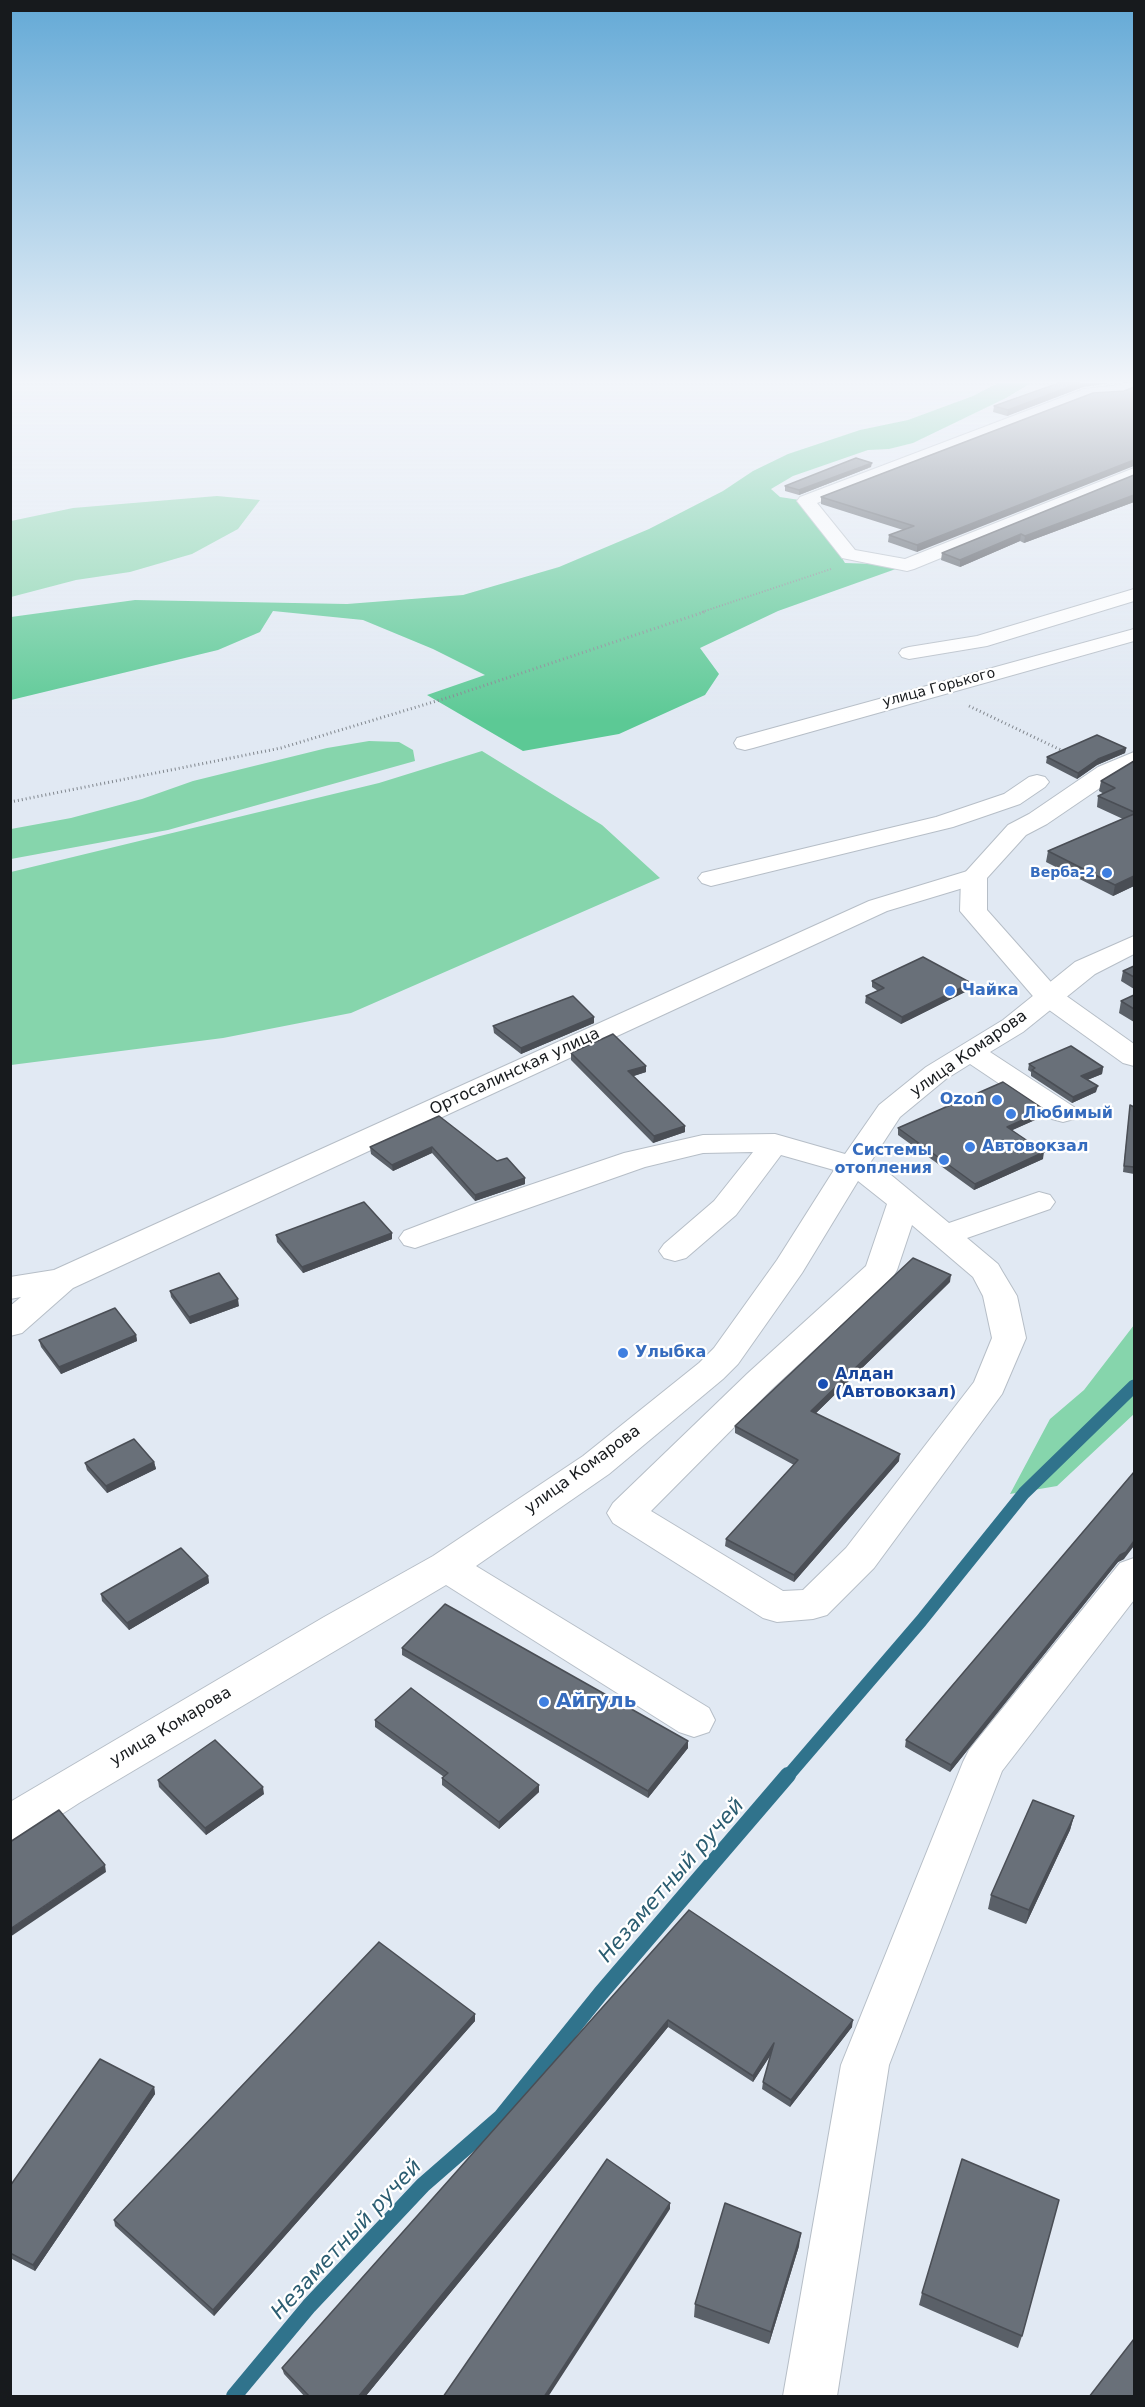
<!DOCTYPE html>
<html>
<head>
<meta charset="utf-8">
<style>
	body { margin:0 }
	#map { position:relative; width:1145px; height:2407px; overflow:hidden; background:#e1e9f3; font-family:"DejaVu Sans",sans-serif }
	canvas { display:block }
	.frame { position:absolute; inset:0; border:12px solid #171a1d; pointer-events:none }
</style>
</head>
<body>
<div id="map">
<canvas width="1145" height="2407"></canvas>
<div class="frame"></div>
</div>
<script>
const c = document.querySelector('canvas').getContext('2d');
c.lineJoin = 'round';
function paint(path, color) {
  c.fillStyle = color;
  c.fill(path, 'evenodd');
}
function toPath(rows) {
  const path = new Path2D();
  for (const r of rows) {
    path.moveTo(r[0], r[1]);
    for (let i = 2; i < r.length; i += 2) path.lineTo(r[i], r[i + 1]);
  }
  return path;
}
function stroke(path, color, width, dash) {
  c.strokeStyle = color;
  c.lineWidth = width;
  c.lineCap = dash ? 'butt' : 'round';
  c.setLineDash(dash || []);
  c.stroke(path);
}
function label(font, color, halo, rows, align = 'center') {
  c.font = font + ' "DejaVu Sans",sans-serif';
  c.lineWidth = 4.5;
  c.setLineDash([]);
  c.textBaseline = 'middle';
  c.strokeStyle = halo;
  c.fillStyle = color;
  for (const [text, x, y, turn = 0] of rows) {
    c.save();
    c.translate(x, y);
    c.rotate((+turn || 0) * Math.PI / 180);
    c.textAlign = isNaN(turn) ? turn : align;
    if (halo) c.strokeText(text, 0, 0);
    c.fillText(text, 0, 0);
    c.restore();
  }
}
paint(toPath([
	[217,496,260,500,238,529,192,554,130,572,76,580,11,597,11,521,73,508],
	[369,741,399,742,413,750,415,761,168,830,11,859,11,829,71,818,142,799,193,781,327,748],
	[482,751,602,825,660,878,351,1013,223,1038,11,1065,11,872,379,783],
	[1134,1325,1134,1414,1057,1486,1010,1494,1050,1419,1084,1390]
]), '#86d5ac');
paint(toPath([
	[998,383,1031,383,1006,398,913,443,889,449,868,450,793,476,771,489,780,497,806,501,845,563,907,565,778,611,700,648,719,674,705,695,619,734,523,751,427,695,485,675,433,649,363,620,273,611,260,632,218,650,11,700,11,617,135,600,347,604,463,595,559,567,649,529,723,491,753,471,788,454,860,430,908,420,973,396]
]), '#5cc995');
stroke(toPath([
	[787,1777,921,1621,1024,1493,1134,1386]
]), '#30738c', 13);
stroke(toPath([
	[234,2396,309,2306,423,2185,501,2117,601,1993,788,1775]
]), '#30738c', 16);
const minor = toPath([
	[1126,383,1134,383,1134,391,1123,395,1092,397,817,503,855,550,905,559,1134,468,1134,479,914,569,907,571,842,558,797,501,800,497,1084,389,1120,385,1126,383],
	[1134,589,1134,601,987,646,909,659,902,657,899,653,902,649,909,647,977,636,1134,589],
	[1134,629,1134,641,753,748,745,750,737,748,734,743,737,738,1134,629],
	[1037,775,1045,777,1049,782,1045,787,1020,804,953,827,711,886,702,883,698,878,702,873,936,817,1004,794,1029,777,1037,775],
	[974,869,983,872,987,877,983,882,887,911,73,1288,22,1333,10,1336,10,1306,21,1297,10,1299,10,1277,54,1270,869,901,974,869],
	[1134,936,1134,954,1095,974,1023,1032,990,1052,1074,1107,1078,1113,1074,1119,1063,1122,1052,1119,970,1064,946,1079,900,1117,870,1163,885,1170,949,1223,1039,1192,1050,1195,1055,1202,1050,1209,967,1238,998,1264,1002,1271,1017,1296,1026,1338,1002,1394,874,1568,827,1615,813,1619,777,1622,763,1618,613,1523,607,1513,613,1503,748,1373,866,1266,887,1204,858,1181,802,1273,738,1364,723,1379,609,1474,476,1566,709,1708,715,1720,709,1732,694,1737,679,1732,446,1585,79,1803,25,1838,10,1843,10,1802,324,1617,433,1556,583,1456,699,1363,714,1348,777,1260,834,1170,781,1155,736,1215,686,1258,675,1261,664,1258,659,1251,664,1244,714,1201,753,1152,703,1153,645,1167,415,1248,404,1245,399,1238,404,1231,477,1203,624,1153,703,1135,775,1134,845,1154,879,1105,926,1067,1003,1020,1075,962,1134,936],
	[912,1225,973,1277,983,1296,992,1338,974,1382,846,1548,803,1590,783,1591,651,1511,772,1389,893,1277,897,1270,912,1225],
	[1134,1558,1134,1600,1002,1771,889,2065,837,2396,783,2396,841,2065,963,1762,969,1750,1120,1563,1134,1558]
]);
const major = toPath([
	[1134,752,1134,768,1116,777,1047,824,1026,835,987,878,987,910,1058,990,1134,1044,1134,1066,1123,1063,1038,1002,960,911,961,877,1008,825,1029,814,1098,767,1134,752]
]);
stroke(minor, '#b6bec7', 2);
stroke(major, '#b6bec7', 2);
stroke(toPath([
	[702,612,831,569]
]), '#81878e', 2, [1, 2]);
stroke(toPath([
	[969,706,1065,752],
	[10,802,281,748,453,696,707,611]
]), '#81878e', 3, [1, 3]);
paint(minor, '#fff');
paint(major, '#fff');
paint(toPath([
	[1083,387,1007,416,993,412,994,406],
	[1093,393,917,552,888,542,889,535,903,530,821,504,821,497],
	[871,467,799,495,785,491,785,486],
	[1134,475,1134,502,1024,543,1020,541,960,567,941,560,942,553],
	[1126,748,1125,753,1097,765,1077,779,1046,763,1047,757],
	[1134,761,1134,886,1113,896,1046,862,1048,851,1123,819,1097,807,1098,796,1104,794,1099,791,1101,781],
	[1134,966,1134,989,1121,981,1123,971],
	[872,981,971,989,901,1024,865,1003,866,996,878,991,872,987],
	[1134,995,1134,1022,1119,1013,1121,1001],
	[594,1017,594,1023,521,1054,494,1033,493,1026],
	[571,1053,646,1066,646,1072,633,1076,685,1126,685,1132,653,1143,571,1060],
	[1029,1064,1103,1067,1102,1074,1087,1080,1096,1092,1072,1103,1031,1076,1031,1072,1028,1070],
	[1130,1105,1134,1107,1134,1174,1123,1172],
	[1045,1110,1044,1116,1012,1130,1043,1159,974,1190,898,1135,898,1128],
	[439,1116,525,1184,475,1201,432,1153,393,1171,371,1154,370,1147],
	[392,1233,392,1239,303,1273,277,1242,276,1235],
	[950,1282,816,1413,899,1461,794,1582,725,1546,726,1539,794,1465,735,1433,735,1426],
	[170,1291,239,1306,190,1324,171,1297],
	[136,1335,137,1341,61,1374,41,1347,39,1340],
	[154,1462,156,1469,107,1493,87,1470,85,1463],
	[1134,1472,1124,1559,1118,1562,950,1772,905,1747,906,1740],
	[208,1576,209,1583,129,1630,102,1601,101,1594],
	[402,1648,688,1748,648,1798,402,1655],
	[375,1720,539,1785,539,1792,499,1829,442,1785,442,1778,444,1777,375,1727],
	[158,1780,264,1794,206,1835,159,1787],
	[1074,1816,1070,1830,1026,1924,988,1909,991,1895],
	[689,1910,852,2027,790,2107,762,2089,763,2082,771,2054,753,2082,668,2027,365,2397,305,2397,284,2374,282,2368],
	[475,2014,475,2021,214,2316,115,2226,114,2220],
	[154,2087,155,2094,35,2271,10,2258,10,2186],
	[799,2246,769,2344,694,2317,695,2304],
	[922,2293,1022,2336,1018,2348,919,2305]
]), '#5a6068');
paint(toPath([
	[1079,383,1112,383,1083,387,1007,416,1008,410],
	[1134,460,1134,466,917,552,917,545],
	[872,463,871,467,799,495,799,490],
	[1134,495,1134,502,1024,543,1025,536],
	[1021,534,1020,541,960,567,960,560],
	[1126,748,1125,753,1097,765,1077,779,1078,773,1098,759],
	[1134,876,1134,886,1113,896,1115,885],
	[971,983,971,989,901,1024,902,1017],
	[594,1017,594,1023,521,1054,521,1048],
	[646,1066,646,1072,628,1078,628,1071],
	[1103,1067,1102,1074,1080,1083,1081,1076],
	[1098,1086,1096,1092,1072,1103,1073,1097],
	[1045,1110,1044,1116,1006,1133,1007,1127],
	[685,1126,685,1132,653,1143,654,1136],
	[432,1147,432,1153,393,1171,392,1165],
	[1044,1152,1043,1159,974,1190,975,1184],
	[525,1178,525,1184,475,1201,475,1195],
	[392,1233,392,1239,303,1273,302,1267],
	[951,1275,950,1282,811,1418,811,1411],
	[238,1299,239,1306,190,1324,189,1317],
	[136,1335,137,1341,61,1374,59,1367],
	[900,1454,899,1461,794,1582,794,1575],
	[154,1462,156,1469,107,1493,106,1486],
	[1134,1541,1134,1546,1124,1559,1118,1562,950,1772,951,1765,1120,1555],
	[208,1576,209,1583,129,1630,127,1623],
	[688,1741,688,1748,648,1798,648,1791],
	[539,1785,539,1792,499,1829,499,1822],
	[263,1787,264,1794,206,1835,205,1828],
	[1074,1816,1070,1830,1026,1924,1029,1910],
	[105,1865,106,1872,10,1937,10,1929],
	[475,2014,475,2021,214,2316,213,2310],
	[668,2020,668,2027,365,2397,358,2397],
	[853,2020,852,2027,790,2107,791,2100],
	[774,2043,774,2050,753,2082,753,2076],
	[154,2087,155,2094,35,2271,33,2265],
	[670,2203,670,2209,548,2397,544,2397],
	[801,2233,799,2246,769,2344,771,2332]
]), '#4a4e55');
const building = toPath([
	[1059,383,1079,383,1008,410,994,406,1059,383],
	[1134,387,1134,460,917,545,889,535,914,526,821,497,1093,393,1124,391,1134,387],
	[856,458,872,463,799,490,785,486,856,458],
	[1134,475,1134,495,1025,536,1021,534,960,560,942,553,1134,475],
	[1097,735,1126,748,1098,759,1078,773,1047,757,1097,735],
	[1134,761,1134,812,1098,796,1115,788,1101,781,1134,761],
	[1134,814,1134,876,1115,885,1048,851,1134,814],
	[923,957,971,983,902,1017,866,996,884,988,872,981,923,957],
	[1134,966,1134,977,1123,971,1134,966],
	[1134,995,1134,1009,1121,1001,1134,995],
	[573,996,594,1017,521,1048,493,1026,573,996],
	[613,1034,646,1066,628,1071,685,1126,654,1136,571,1053,613,1034],
	[1071,1046,1103,1067,1081,1076,1098,1086,1073,1097,1032,1070,1035,1068,1029,1064,1071,1046],
	[1003,1082,1045,1110,1007,1127,1044,1152,975,1184,898,1128,1003,1082],
	[1130,1105,1134,1107,1134,1167,1124,1166,1130,1105],
	[439,1116,497,1161,507,1158,525,1178,475,1195,432,1147,392,1165,370,1147,439,1116],
	[364,1202,392,1233,302,1267,276,1235,364,1202],
	[913,1258,951,1275,811,1411,900,1454,794,1575,726,1539,798,1460,735,1426,913,1258],
	[219,1273,238,1299,189,1317,170,1291,219,1273],
	[115,1308,136,1335,59,1367,39,1340,115,1308],
	[134,1439,154,1462,106,1486,85,1463,134,1439],
	[1134,1472,1134,1541,1126,1552,1120,1555,951,1765,906,1740,1134,1472],
	[181,1548,208,1576,127,1623,101,1594,181,1548],
	[445,1604,688,1741,648,1791,402,1648,445,1604],
	[411,1688,539,1785,499,1822,442,1778,448,1773,375,1720,411,1688],
	[215,1740,263,1787,205,1828,158,1780,215,1740],
	[1033,1800,1074,1816,1029,1910,991,1895,1033,1800],
	[59,1810,105,1865,10,1929,10,1842,59,1810],
	[689,1910,853,2020,791,2100,763,2082,774,2043,753,2076,668,2020,358,2397,310,2397,282,2368,689,1910],
	[379,1942,475,2014,213,2310,114,2220,379,1942],
	[100,2059,154,2087,33,2265,10,2253,10,2186,100,2059],
	[607,2159,670,2203,544,2397,443,2397,607,2159],
	[962,2159,1059,2200,1022,2336,922,2293,962,2159],
	[725,2203,801,2233,771,2332,695,2304,725,2203],
	[1134,2339,1134,2397,1089,2397,1134,2339]
]);
paint(building, '#697079');
stroke(building, '#4a4e55', 1.5);
const sky = c.createLinearGradient(0, 0, 0, 720);
sky.addColorStop(0, '#63a9d6');
sky.addColorStop(0.53, '#f2f5fa');
sky.addColorStop(1, '#f2f5fa00');
c.fillStyle = sky;
c.fillRect(0, 0, 1145, 720);
for (const [x, y, r, color] of [
	[1107,873,6,"#3f7fe0"],
	[950,991,6,"#3f7fe0"],
	[997,1100,6,"#3f7fe0"],
	[1011,1114,6,"#3f7fe0"],
	[970,1147,6,"#3f7fe0"],
	[944,1160,6,"#3f7fe0"],
	[623,1353,6,"#3f7fe0"],
	[823,1384,6,"#1a4fb4"],
	[544,1702,6,"#3f7fe0"]
]) {
  const dot = new Path2D();
  dot.arc(x, y, r, 0, 2 * Math.PI);
  c.fillStyle = color;
  c.fill(dot);
  stroke(dot, '#fff', 2);
}
label('14px', '#171a1d', '#fff', [
	["улица Горького",939,688,-15]
]);
label('bold 14px', '#366cbe', '#fff', [
	["Верба-2",1095,873]
], 'right');
label('bold 16px', '#366cbe', '#fff', [
	["Чайка",962,991],
	["Ozon",985,1100,"right"],
	["Любимый",1023,1114],
	["Автовокзал",982,1147],
	["Системы",932,1151,"right"],
	["отопления",932,1169,"right"],
	["Улыбка",635,1353]
], 'left');
label('16px', '#171a1d', '#fff', [
	["улица Комарова",969,1054,-35],
	["Ортосалинская улица",515,1072,-25],
	["улица Комарова",583,1470,-36],
	["улица Комарова",171,1727,-31]
]);
label('bold 16px', '#164399', '#fff', [
	["Алдан",835,1375],
	["(Автовокзал)",835,1393]
], 'left');
label('bold 20px', '#366cbe', '#fff', [
	["Айгуль",556,1702]
], 'left');
label('italic 21px', '#2b5d71', '#fff', [
	["Незаметный ручей",672,1881,-49],
	["Незаметный ручей",347,2240,-47]
]);
</script>
</body>
</html>
